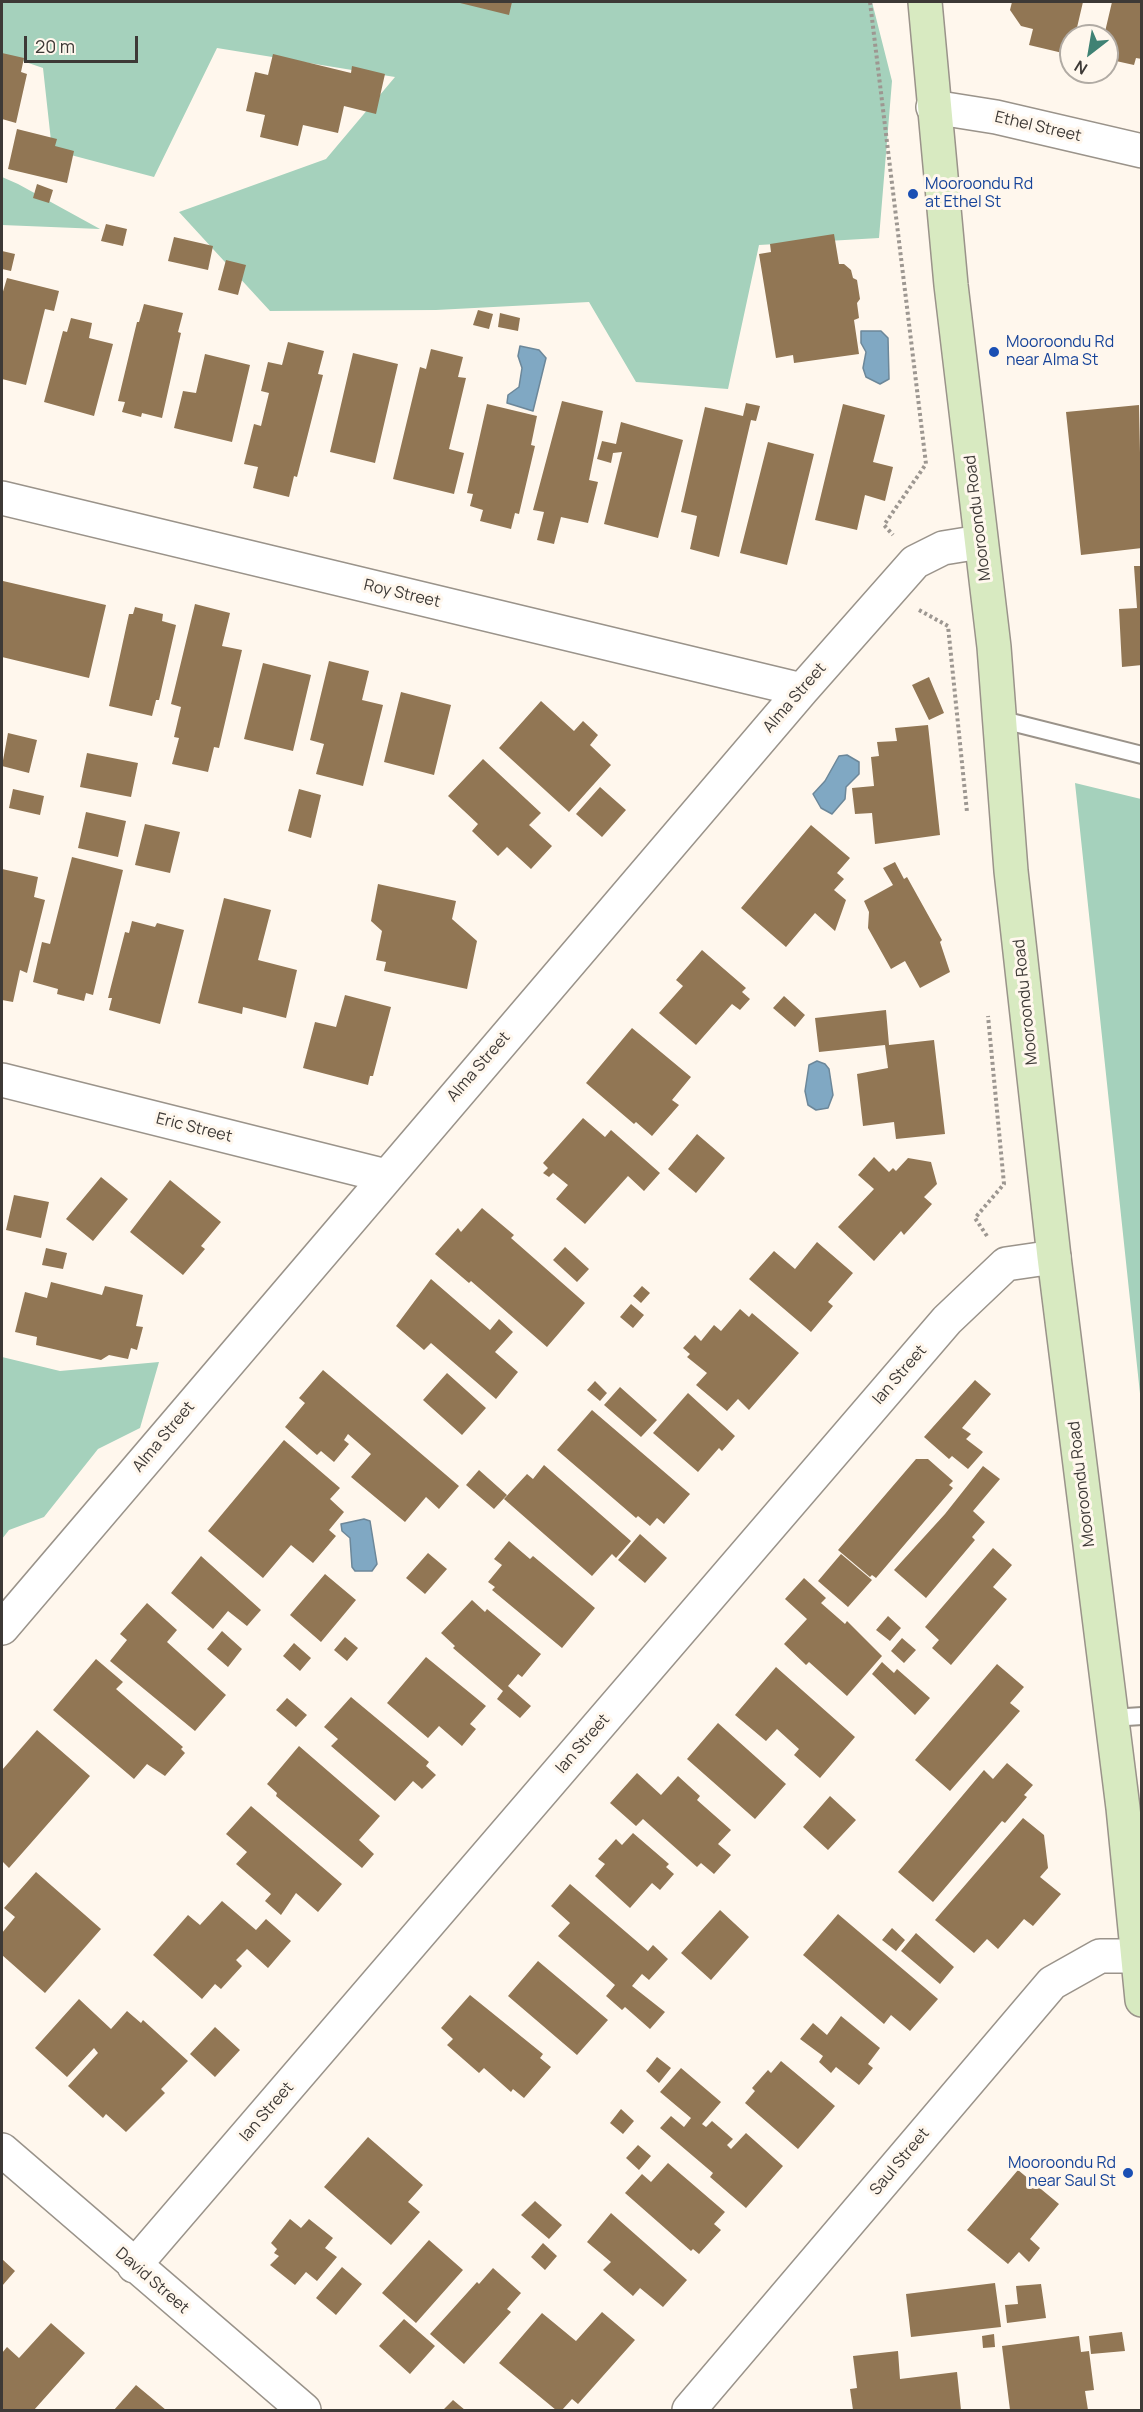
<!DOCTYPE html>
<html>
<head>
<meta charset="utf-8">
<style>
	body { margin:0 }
	#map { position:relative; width:1143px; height:2412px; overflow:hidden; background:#fff7ed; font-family:Manrope,sans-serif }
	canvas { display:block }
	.frame { position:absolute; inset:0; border:3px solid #3d3936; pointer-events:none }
	.north { position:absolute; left:1059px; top:24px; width:60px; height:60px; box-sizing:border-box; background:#fff7ed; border:2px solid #b1aba4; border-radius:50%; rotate:211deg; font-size:16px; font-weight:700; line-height:24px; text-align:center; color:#3d3936 }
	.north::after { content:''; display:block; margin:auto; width:21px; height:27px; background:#3f8274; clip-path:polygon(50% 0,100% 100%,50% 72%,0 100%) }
	.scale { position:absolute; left:24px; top:36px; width:114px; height:27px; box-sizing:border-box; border:3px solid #3d3936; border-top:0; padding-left:8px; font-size:18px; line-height:21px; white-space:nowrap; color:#3d3936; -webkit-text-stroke:4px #fff7ed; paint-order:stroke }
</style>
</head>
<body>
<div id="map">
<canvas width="1143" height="2412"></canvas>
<div class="frame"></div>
<div class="north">N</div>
<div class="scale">20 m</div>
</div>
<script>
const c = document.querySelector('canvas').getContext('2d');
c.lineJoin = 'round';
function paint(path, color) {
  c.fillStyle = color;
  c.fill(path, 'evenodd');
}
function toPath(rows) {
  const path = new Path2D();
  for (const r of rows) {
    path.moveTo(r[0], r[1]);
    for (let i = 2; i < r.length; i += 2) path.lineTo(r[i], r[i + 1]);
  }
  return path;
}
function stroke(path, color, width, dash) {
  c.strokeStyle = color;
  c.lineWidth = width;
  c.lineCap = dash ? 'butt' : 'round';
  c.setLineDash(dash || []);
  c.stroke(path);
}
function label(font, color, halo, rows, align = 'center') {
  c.font = font + ' Manrope,sans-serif';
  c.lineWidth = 6;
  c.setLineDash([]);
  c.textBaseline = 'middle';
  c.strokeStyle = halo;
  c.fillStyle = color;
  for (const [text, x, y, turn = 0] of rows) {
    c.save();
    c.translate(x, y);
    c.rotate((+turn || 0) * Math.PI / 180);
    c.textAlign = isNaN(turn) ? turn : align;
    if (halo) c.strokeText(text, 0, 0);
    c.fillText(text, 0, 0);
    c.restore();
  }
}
paint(toPath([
	[2,2,872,2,892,81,879,238,759,245,728,389,636,382,589,302,436,310,270,311,179,212,326,159,395,77,217,48,154,177,52,150,43,68,2,54],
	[2,177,18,184,100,229,2,225],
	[1075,783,1141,799,1141,1403],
	[2,1357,60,1371,159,1362,140,1428,98,1449,44,1517,9,1530,2,1539]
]), '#a5d1bc');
const water = toPath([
	[861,331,881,331,888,338,889,379,880,384,866,377,863,368,866,352,861,343,861,331],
	[520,346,539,350,546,358,533,411,507,403,508,395,519,387,522,368,518,356,520,346],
	[847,755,859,762,859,774,846,787,845,799,832,814,821,808,813,794,825,781,839,756,847,755],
	[817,1061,825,1064,829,1069,833,1095,828,1108,816,1110,808,1105,805,1091,809,1065,817,1061],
	[364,1519,370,1521,377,1564,372,1571,355,1571,352,1567,350,1538,342,1531,341,1524,364,1519]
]);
paint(water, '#80a8c3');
stroke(water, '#6c8799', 1.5);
paint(toPath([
	[456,2,512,2,509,15],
	[1012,2,1083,2,1075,36,1071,36,1071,55,1029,45,1033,29,1021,26,1010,10],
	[1112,2,1142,2,1142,59,1136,58,1134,65,1107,59,1107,36,1104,36],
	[2,53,24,58,21,72,27,74,16,123,2,119],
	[273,54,351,73,352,66,385,74,376,114,344,106,338,133,303,125,298,146,260,137,265,115,246,111,255,72,268,75],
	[17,129,57,139,55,146,74,151,67,183,8,169],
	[37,184,53,190,49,203,33,198],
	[106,224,127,229,123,246,101,241],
	[834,234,839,264,844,264,851,270,853,278,857,280,860,299,857,303,859,318,854,320,859,354,794,363,793,355,776,358,759,254,771,252,770,244],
	[174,237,213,246,208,270,168,261],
	[2,251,15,254,11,271,2,269],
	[226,260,246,265,238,295,218,290],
	[7,278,59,291,54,311,45,309,26,385,2,379,2,295],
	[144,304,183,313,178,332,181,333,162,418,142,413,141,417,122,412,125,402,118,401,137,322,139,322],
	[478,310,493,314,489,329,473,325],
	[500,313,520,318,518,331,498,327],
	[71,318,92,323,89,338,113,344,94,416,44,402,63,331,67,332],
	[288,342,324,351,318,374,323,375,297,477,294,476,289,497,253,488,258,467,244,464,254,424,261,426,269,393,261,391,268,362,282,365],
	[431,349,463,357,458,377,466,378,449,449,464,453,454,494,393,479,420,367,426,369],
	[353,353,398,364,375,463,330,452],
	[205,354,250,365,232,442,174,428,183,391,196,393],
	[562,401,603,411,589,480,598,482,588,523,561,517,554,544,537,540,544,512,533,510],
	[746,403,760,406,756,421,751,420,719,557,690,549,697,516,681,512,705,407,743,416],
	[487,404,537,416,531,445,535,446,519,514,515,513,511,529,480,521,483,510,470,506,473,494,467,493],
	[843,404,885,415,873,462,893,467,885,501,865,495,857,530,815,520],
	[1139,405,1142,548,1081,555,1066,412],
	[621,422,683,440,658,538,604,524,622,452,613,453,611,463,597,459,602,441,616,444],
	[768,442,814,454,787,565,740,553],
	[1134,566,1142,566,1142,665,1122,667,1119,609,1137,608],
	[3,581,106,605,89,678,2,657],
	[195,604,230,613,222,646,242,650,219,748,214,747,208,772,172,764,179,738,174,737,181,707,171,704],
	[135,607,163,614,162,621,176,625,159,700,156,700,152,716,109,706,129,614,133,614],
	[329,661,369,671,362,700,383,705,363,786,316,774,324,744,310,740],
	[263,663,311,675,293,751,244,739],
	[929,677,944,713,929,720,912,685],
	[401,692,451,705,434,775,384,762],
	[541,701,574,731,583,721,598,735,590,745,611,765,569,812,499,748],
	[928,725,940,835,875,844,872,813,855,814,852,788,874,786,871,757,879,756,877,742,897,741,895,728],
	[8,733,37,740,29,773,2,766],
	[87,753,138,763,131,797,80,787],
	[483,759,541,813,529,825,552,846,531,869,507,847,498,856,472,831,478,824,448,796],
	[600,787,626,810,602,837,576,814],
	[13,789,44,796,40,815,9,808],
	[299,789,321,795,311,838,288,831],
	[86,812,126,821,118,857,78,848],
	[145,824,180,832,170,873,135,865],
	[811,825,850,858,837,873,844,879,834,890,846,900,835,931,815,913,786,947,741,908],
	[72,857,123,870,93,995,86,993,84,1001,57,994,58,989,33,982,42,942,50,944],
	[895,862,904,879,907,877,942,940,940,942,950,972,920,988,905,961,891,969,868,928,869,912,864,901,893,885,883,868],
	[2,869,38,877,34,897,45,900,27,973,20,970,13,1002,2,1000],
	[378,884,456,901,452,919,477,941,467,989,384,971,386,962,376,960,382,931,371,921],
	[224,898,271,910,258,960,297,970,286,1018,243,1007,242,1014,198,1003],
	[132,921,155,927,157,923,184,930,160,1024,109,1010,112,998,108,998,125,932,129,933],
	[702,950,746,988,742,992,750,999,740,1010,732,1004,696,1045,659,1013,683,986,676,980],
	[345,995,391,1007,373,1076,370,1076,368,1085,303,1068,315,1022,336,1027],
	[784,996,805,1015,795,1027,773,1008],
	[886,1010,889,1045,934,1040,945,1134,896,1139,894,1122,863,1126,857,1074,888,1068,885,1045,819,1052,815,1018],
	[632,1028,691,1077,672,1100,679,1105,652,1136,636,1122,634,1124,586,1083],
	[583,1118,605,1137,611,1130,660,1173,644,1191,628,1176,585,1224,556,1199,568,1185,553,1173,549,1177,543,1173,548,1168,543,1163],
	[697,1134,725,1158,696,1193,668,1169],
	[874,1157,889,1172,893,1168,896,1171,908,1158,931,1162,937,1184,924,1197,932,1204,904,1235,901,1231,874,1261,838,1227,874,1189,858,1175],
	[101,1177,128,1199,93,1241,66,1219],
	[170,1180,221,1222,201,1246,205,1249,183,1275,130,1232],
	[14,1195,49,1202,41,1238,6,1230],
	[482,1208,514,1235,511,1238,585,1303,547,1347,471,1281,469,1283,435,1254,458,1228,461,1232],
	[817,1242,853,1273,828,1302,833,1306,811,1332,749,1279,774,1251,795,1269],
	[565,1247,589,1269,577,1282,553,1260],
	[46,1248,67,1253,63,1269,42,1265],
	[431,1279,490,1330,499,1319,513,1332,495,1352,518,1372,496,1399,431,1343,424,1350,396,1326],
	[51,1282,102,1295,105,1286,143,1295,136,1326,143,1327,137,1350,131,1348,128,1359,109,1355,101,1360,36,1345,37,1337,15,1332,25,1292,47,1298],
	[642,1286,650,1293,641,1303,633,1296],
	[631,1304,644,1315,633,1328,620,1317],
	[740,1309,749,1317,752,1313,799,1353,749,1410,738,1399,727,1411,696,1385,707,1373,687,1357,690,1354,683,1348,695,1335,701,1341,714,1325,721,1331],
	[323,1370,459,1486,439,1509,426,1497,405,1522,351,1477,371,1454,348,1434,344,1440,349,1444,334,1462,321,1451,317,1455,285,1427,305,1403,299,1398],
	[447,1373,486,1408,462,1435,423,1400],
	[975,1380,991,1394,962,1428,971,1434,966,1439,983,1452,968,1469,952,1456,949,1459,924,1437],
	[595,1381,607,1393,600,1401,587,1390],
	[620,1387,657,1420,641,1437,604,1405],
	[688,1393,735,1436,722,1451,719,1448,698,1472,653,1433],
	[592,1410,690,1494,664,1524,657,1518,650,1526,638,1516,636,1518,557,1450],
	[284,1440,340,1488,330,1499,344,1512,329,1530,336,1536,313,1563,291,1545,263,1578,208,1531],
	[916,1459,928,1459,953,1481,949,1485,953,1488,876,1578,872,1575,870,1577,838,1550],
	[544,1465,631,1541,616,1558,612,1554,592,1576,504,1499,527,1474,533,1479],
	[983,1466,1000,1479,973,1511,985,1522,972,1537,975,1540,926,1598,894,1570,945,1514],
	[479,1470,507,1495,494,1509,466,1485],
	[640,1534,667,1558,645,1583,618,1560],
	[509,1541,530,1559,533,1556,595,1608,562,1648,492,1590,495,1587,488,1582,502,1565,494,1559],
	[993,1548,1012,1565,993,1587,1007,1599,951,1665,932,1648,939,1640,925,1627],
	[428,1553,447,1569,425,1594,406,1578],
	[841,1554,872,1580,848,1607,818,1581],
	[201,1556,261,1610,247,1626,228,1611,213,1629,171,1593],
	[325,1574,356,1600,321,1642,290,1615],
	[804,1578,826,1598,821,1603,845,1624,847,1621,882,1656,847,1696,809,1662,806,1665,784,1644,807,1619,785,1599],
	[472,1600,485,1612,487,1609,541,1654,522,1677,518,1674,508,1686,531,1706,520,1718,497,1699,503,1691,453,1648,455,1646,441,1633],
	[147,1603,177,1630,167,1642,226,1695,195,1731,110,1661,127,1640,120,1634],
	[888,1616,901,1628,890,1641,876,1630],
	[222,1631,242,1649,228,1667,207,1649],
	[345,1637,358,1648,347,1661,334,1650],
	[902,1638,916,1650,904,1663,891,1651],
	[294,1643,311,1658,300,1671,283,1656],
	[426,1657,486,1706,470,1724,476,1729,462,1746,439,1726,428,1738,387,1703],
	[96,1659,123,1682,116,1689,183,1747,181,1749,185,1753,165,1776,147,1764,134,1779,53,1710],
	[882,1662,894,1673,897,1669,930,1698,915,1715,872,1674],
	[997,1664,1024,1687,1010,1703,1020,1711,950,1791,915,1760],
	[776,1667,855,1737,820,1778,794,1755,799,1749,777,1729,766,1741,735,1715],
	[351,1697,429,1762,426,1766,436,1775,422,1789,413,1781,395,1801,331,1746,338,1739,324,1727],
	[287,1698,307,1715,296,1727,276,1710],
	[718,1723,786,1784,755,1819,687,1759],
	[37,1730,90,1776,9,1868,2,1861,2,1770],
	[299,1746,380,1816,359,1840,374,1854,362,1868,276,1796,277,1793,267,1784],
	[1007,1763,1033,1785,1024,1795,1027,1797,1005,1823,1002,1821,933,1902,898,1872,984,1770,993,1779],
	[637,1773,661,1795,678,1776,700,1796,697,1800,731,1830,718,1844,731,1855,714,1874,701,1863,697,1867,643,1819,636,1826,610,1803],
	[830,1796,856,1820,828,1850,803,1827],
	[251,1806,342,1884,318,1912,296,1893,281,1915,265,1901,271,1894,236,1864,247,1852,226,1834],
	[1023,1818,1044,1835,1048,1868,1040,1877,1061,1894,1033,1926,1024,1919,998,1949,987,1939,974,1953,935,1920],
	[633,1833,669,1864,666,1867,674,1874,660,1890,652,1883,630,1908,595,1876,605,1864,598,1859,616,1839,622,1845],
	[36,1872,101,1929,45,1993,2,1955,2,1933,15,1917,4,1908],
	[570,1884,648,1951,653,1945,668,1959,649,1980,642,1974,632,1986,665,2012,650,2029,625,2007,622,2010,606,1996,615,1985,558,1936,570,1923,551,1906],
	[222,1901,256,1930,266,1919,291,1941,268,1968,247,1949,236,1960,242,1966,221,1989,215,1984,202,1999,153,1955,188,1915,200,1925],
	[720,1910,749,1937,711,1980,681,1953],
	[838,1914,938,1999,910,2031,891,2015,884,2024,803,1955],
	[892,1928,905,1940,896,1951,882,1940],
	[916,1933,954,1967,940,1984,901,1951],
	[538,1961,608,2020,577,2055,508,1996],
	[470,1995,543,2054,540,2058,551,2067,524,2098,513,2089,511,2092,484,2068,479,2073,447,2045,453,2039,441,2028],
	[79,1999,111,2029,127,2011,141,2023,143,2020,188,2061,161,2089,165,2093,126,2132,106,2114,103,2118,68,2086,98,2053,94,2048,67,2077,35,2048],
	[841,2016,880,2048,868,2064,873,2068,859,2085,836,2067,831,2073,819,2062,823,2056,800,2039,813,2023,827,2035],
	[215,2027,240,2050,215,2077,190,2054],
	[657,2057,671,2068,659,2083,646,2071],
	[781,2061,835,2106,798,2149,745,2103,755,2091,752,2088,768,2070,771,2073],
	[681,2068,721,2102,702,2124,706,2127,712,2121,733,2139,727,2145,731,2149,746,2133,783,2166,746,2208,710,2177,713,2173,660,2128,671,2116,684,2127,691,2118,660,2092],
	[621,2109,634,2121,623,2134,610,2123],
	[368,2137,423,2185,408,2202,420,2212,391,2245,324,2187],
	[638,2145,651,2156,639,2170,626,2158],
	[668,2163,725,2212,714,2224,721,2230,699,2254,693,2249,691,2251,625,2193,642,2174,651,2182],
	[1018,2170,1059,2204,1030,2239,1040,2248,1029,2262,1019,2252,1008,2264,967,2230],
	[535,2201,562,2225,549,2239,521,2215],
	[611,2213,687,2280,663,2307,640,2288,633,2296,603,2270,611,2262,587,2242],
	[290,2219,301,2228,309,2219,333,2238,325,2248,337,2257,317,2281,306,2272,295,2285,270,2265,279,2256,274,2253,277,2249,271,2243],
	[429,2240,463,2270,416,2323,382,2293],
	[543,2243,557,2256,545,2270,531,2257],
	[2,2259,15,2271,2,2286],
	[342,2267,362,2284,336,2315,316,2298],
	[493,2268,521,2293,507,2309,511,2312,464,2364,430,2334,477,2282,479,2284],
	[995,2283,1001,2327,911,2337,906,2294],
	[1041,2284,1046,2318,1007,2323,1005,2305,1018,2304,1016,2286],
	[602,2312,635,2340,578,2404,572,2399,562,2410,556,2410,499,2363,542,2313,576,2341],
	[404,2319,435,2346,410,2374,379,2346],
	[51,2323,85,2353,34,2410,2,2410,2,2353,7,2347,19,2358],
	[1122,2332,1125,2351,1091,2354,1089,2336],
	[994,2334,995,2347,983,2348,982,2336],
	[1079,2336,1081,2352,1089,2351,1094,2390,1085,2391,1088,2410,1010,2410,1002,2346],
	[898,2351,900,2379,957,2372,961,2410,853,2410,850,2389,857,2388,853,2356],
	[136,2385,166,2410,114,2410],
	[453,2400,465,2410,443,2410]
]), '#917654');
const lane = toPath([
	[999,719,1142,755],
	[1111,1718,1142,1716]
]);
const street = toPath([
	[933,107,996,117,1142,151],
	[2,498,802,690],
	[2,1080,386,1176],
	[2,1628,802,690,915,562,943,548,980,542],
	[2,2150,304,2410],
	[134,2266,947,1320,1006,1264,1054,1257],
	[689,2410,1052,1983,1100,1956,1136,1956]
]);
const secondary = toPath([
	[925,2,951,285,994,647,1011,871,1054,1257,1123,1808,1142,2000]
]);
stroke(lane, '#9a938a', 20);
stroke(street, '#9a938a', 36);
stroke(secondary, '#9a938a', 36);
stroke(toPath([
	[870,2,926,464,884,525,893,535],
	[919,610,948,626,967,812],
	[987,1236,975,1218,1004,1184,988,1016]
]), '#9d9791', 4, [3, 3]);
stroke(lane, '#fff', 16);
stroke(street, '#fff', 33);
stroke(secondary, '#d8eac1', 33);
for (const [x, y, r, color] of [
	[913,194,6,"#1a4fb4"],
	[994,352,6,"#1a4fb4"],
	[1128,2173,6,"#1a4fb4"]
]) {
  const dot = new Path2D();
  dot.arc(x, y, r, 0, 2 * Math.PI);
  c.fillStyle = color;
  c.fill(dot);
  stroke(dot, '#fff7ed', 2);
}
label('16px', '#3d3936', '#fff7ed', [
	["Ethel Street",1038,127,13],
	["Mooroondu Road",978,518,-97],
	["Roy Street",402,594,13],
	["Alma Street",795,698,-49],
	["Mooroondu Road",1026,1002,-96],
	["Alma Street",479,1067,-49],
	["Eric Street",194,1128,14],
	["Ian Street",900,1375,-49],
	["Alma Street",164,1437,-50],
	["Mooroondu Road",1082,1484,-97],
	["Ian Street",583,1744,-49],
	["Ian Street",267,2112,-49],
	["Saul Street",900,2162,-50],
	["David Street",152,2281,41]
]);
label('16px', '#164399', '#fff7ed', [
	["Mooroondu Rd",925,185],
	["at Ethel St",925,203],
	["Mooroondu Rd",1006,343],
	["near Alma St",1006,361],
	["Mooroondu Rd",1116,2164,"right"],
	["near Saul St",1116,2182,"right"]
], 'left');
</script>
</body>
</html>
